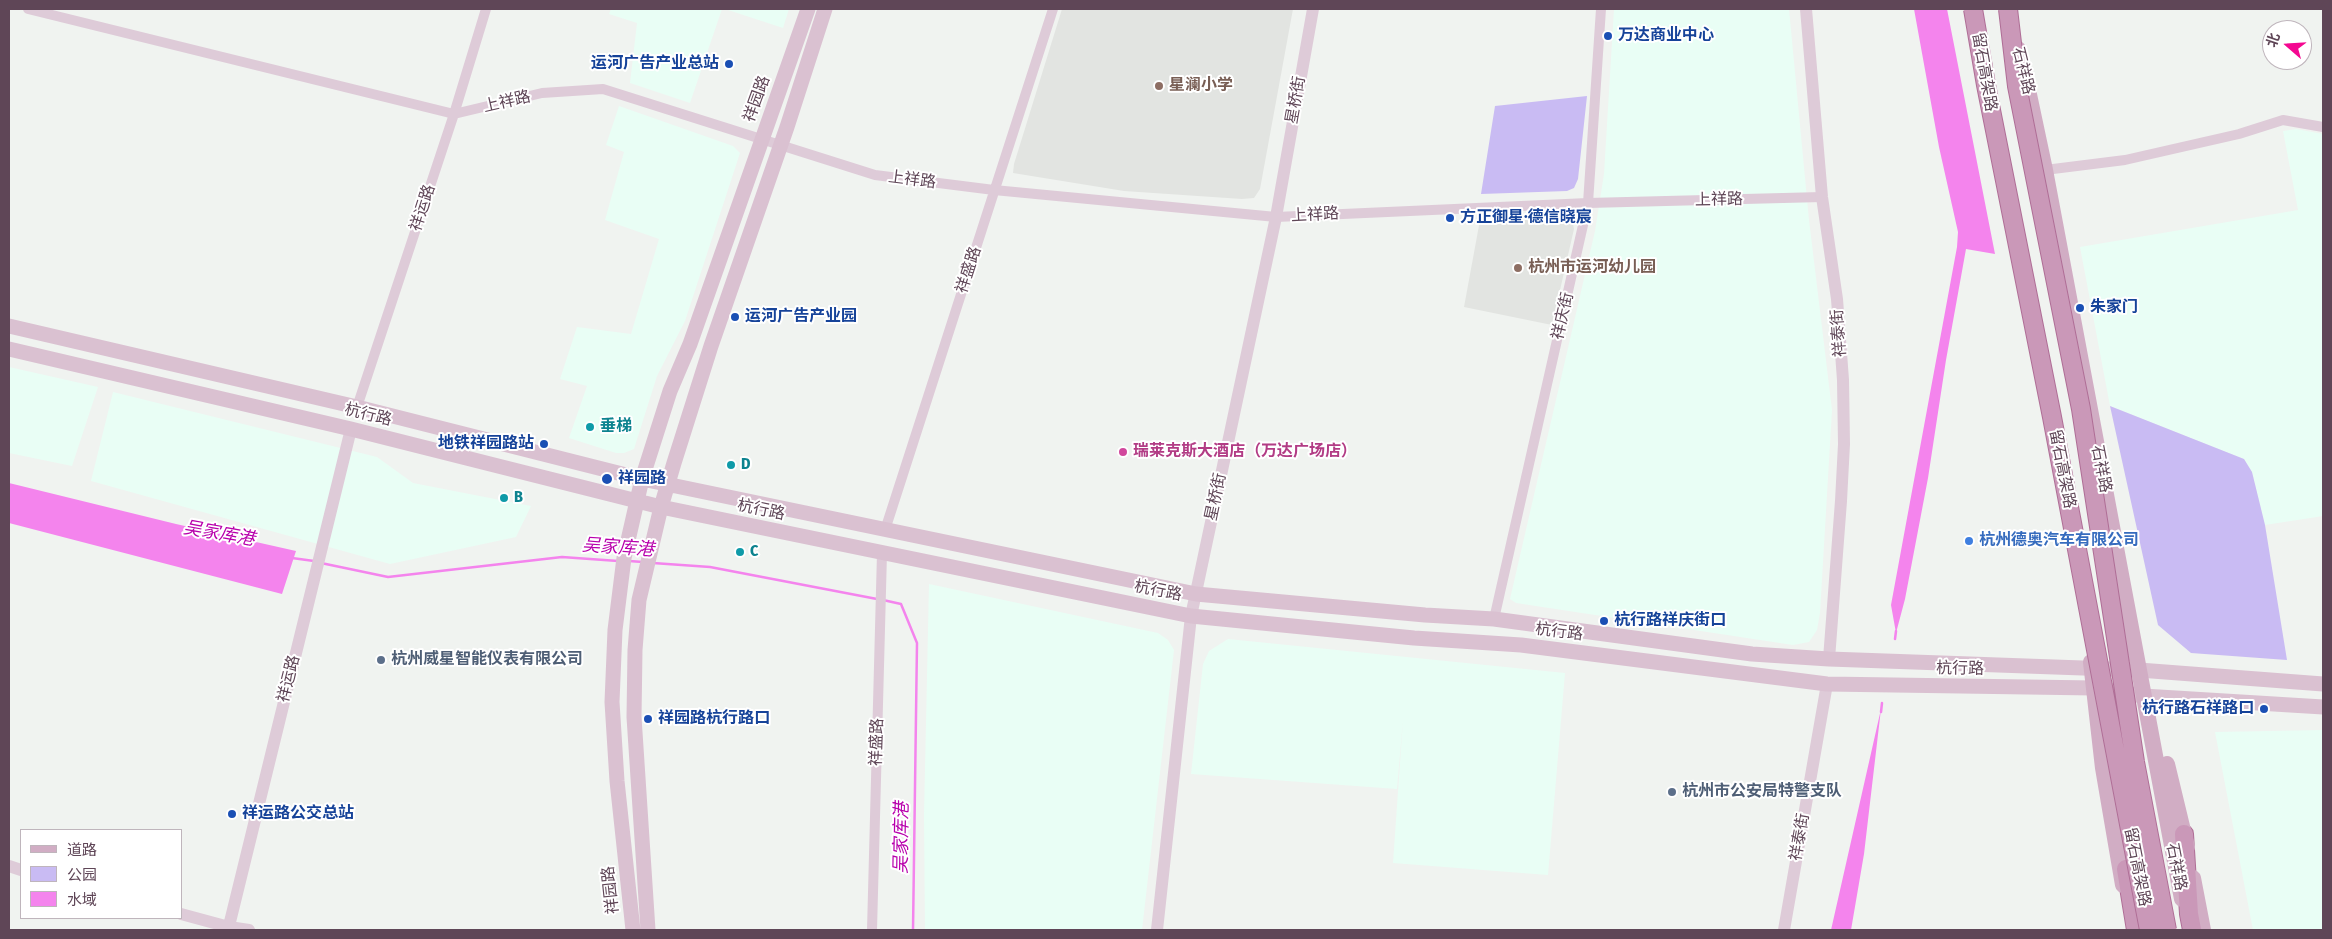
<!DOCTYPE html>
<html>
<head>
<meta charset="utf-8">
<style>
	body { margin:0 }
	#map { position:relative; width:2332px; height:939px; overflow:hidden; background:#f0f3f0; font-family:"Fira Sans Condensed","Noto Sans SC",sans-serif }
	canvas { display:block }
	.frame { position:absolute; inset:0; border:10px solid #5f4657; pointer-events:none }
	.legend { position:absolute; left:20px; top:829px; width:162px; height:90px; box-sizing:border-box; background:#fff; border:1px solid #bfb5bc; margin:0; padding:6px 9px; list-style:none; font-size:15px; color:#5f4657 }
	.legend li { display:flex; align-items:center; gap:10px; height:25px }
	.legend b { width:25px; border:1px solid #bfb5bc }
	.north { position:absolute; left:2262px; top:20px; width:50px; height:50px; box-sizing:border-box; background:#fff; border:1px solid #bfb5bc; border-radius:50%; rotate:289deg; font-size:14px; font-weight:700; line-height:20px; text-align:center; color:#5f4657 }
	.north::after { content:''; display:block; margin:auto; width:18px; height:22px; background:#f40891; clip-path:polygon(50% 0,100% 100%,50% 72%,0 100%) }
</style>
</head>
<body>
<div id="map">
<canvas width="2332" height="939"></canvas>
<div class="frame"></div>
<ul class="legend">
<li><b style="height:6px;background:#d1adc4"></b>道路</li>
<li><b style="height:14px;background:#c9bbf3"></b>公园</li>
<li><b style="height:14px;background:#f484ed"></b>水域</li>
</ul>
<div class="north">北</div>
</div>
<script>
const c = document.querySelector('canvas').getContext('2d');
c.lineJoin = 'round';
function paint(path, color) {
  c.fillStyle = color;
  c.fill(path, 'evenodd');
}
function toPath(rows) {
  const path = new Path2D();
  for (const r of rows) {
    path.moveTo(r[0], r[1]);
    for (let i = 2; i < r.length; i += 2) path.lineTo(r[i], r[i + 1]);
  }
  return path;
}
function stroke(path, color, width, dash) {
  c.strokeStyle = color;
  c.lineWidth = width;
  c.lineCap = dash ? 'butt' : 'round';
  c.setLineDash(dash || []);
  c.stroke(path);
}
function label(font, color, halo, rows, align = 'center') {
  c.font = font + ' "Fira Sans Condensed","Noto Sans SC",sans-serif';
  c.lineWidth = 4;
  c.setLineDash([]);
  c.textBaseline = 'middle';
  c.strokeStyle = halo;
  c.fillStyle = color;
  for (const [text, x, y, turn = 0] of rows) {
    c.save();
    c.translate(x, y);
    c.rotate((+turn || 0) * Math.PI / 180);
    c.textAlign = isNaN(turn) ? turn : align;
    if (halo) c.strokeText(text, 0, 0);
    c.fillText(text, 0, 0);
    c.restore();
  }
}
paint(toPath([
	[611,9,722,9,690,103,630,83,637,23,609,14],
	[725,9,789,9,783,28],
	[1614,9,1789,9,1809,220,1832,410,1820,613,1817,630,1809,642,1793,645,1516,603,1510,599,1595,231,1604,174],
	[619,106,733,146,740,153,685,321,657,376,634,449,624,453,616,453,569,438,587,386,560,379,577,327,631,334,659,239,605,220,624,152,606,145],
	[2296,129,2323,134,2323,516,2265,525,2252,472,2244,459,2110,406,2080,247,2298,210,2283,131],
	[9,367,98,387,72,466,9,453],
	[113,392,377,457,413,483,531,506,516,537,390,564,91,481],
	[929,584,1158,633,1168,640,1174,650,1142,930,925,930,924,815],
	[1228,639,1565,673,1548,875,1393,863,1403,720,1397,789,1191,774,1203,664,1209,651],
	[2323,730,2323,930,2253,930,2215,732]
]), '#e9fef5');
paint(toPath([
	[1062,9,1293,9,1260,189,1254,198,1242,199,1124,191,1013,173,1014,164],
	[1568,215,1572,219,1574,229,1552,325,1464,307,1480,220]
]), '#e2e4e1');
paint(toPath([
	[1587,96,1578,179,1574,188,1567,191,1481,194,1495,106],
	[2110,406,2244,459,2252,472,2265,525,2287,660,2191,653,2158,625]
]), '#c9bbf3');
paint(toPath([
	[1914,9,1947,9,1995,254,1966,249,1946,360,1928,478,1905,599,1896,633,1891,605,1957,247,1958,232,1939,147],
	[9,483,176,524,296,551,282,594,9,523],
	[1881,709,1864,854,1851,930,1831,930]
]), '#f484ed');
stroke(toPath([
	[292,558,314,561],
	[629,561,643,562],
	[321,563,388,577,562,557,618,561],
	[653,563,710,567,877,599],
	[883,600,901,604,917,643,913,930],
	[1895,639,1896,631],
	[1881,712,1882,703]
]), '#f484ed', 2.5);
const trunk = toPath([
	[2184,834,2189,914,2192,930],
	[2126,869,2136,930]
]);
stroke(trunk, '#af6e96', 20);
stroke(toPath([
	[28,9,454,114,542,93,603,89,875,175,994,190,1276,217,1588,203,1822,197],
	[2045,170,2125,160,2239,134,2283,120,2323,127],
	[357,407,454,114,486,9],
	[885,530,1053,9],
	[1494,619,1588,203,1601,9],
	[872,930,882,553]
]), '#decbd8', 10);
stroke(toPath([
	[1806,9,1822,197,1837,299,1843,380,1844,444,1841,501,1829,659],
	[9,866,21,870],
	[181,914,229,927,249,930],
	[228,930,351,429],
	[1157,930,1191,616,1276,217,1313,9],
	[1784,930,1827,684]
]), '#decbd8', 12);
stroke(toPath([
	[9,326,357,407,642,479,1196,594,1425,615,1494,619,1752,654,1829,659,2139,670,2323,684],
	[9,349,351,429,661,507,1191,616,1414,638,1521,645,1827,684,2094,688,2143,696,2323,707],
	[633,930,617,781,612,702,615,630,624,558,642,479,670,391,690,344,808,9],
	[648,930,634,717,635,650,639,600,661,507,674,463,711,346,787,127,825,9]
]), '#dac1d1', 15);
stroke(toPath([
	[2018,49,2024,71,2045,170,2182,899],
	[2091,662,2103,768,2123,885],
	[2167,764,2187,847],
	[2193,878,2203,930]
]), '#d1adc4', 16);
stroke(trunk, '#ca98b8', 18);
const trunkBridge = toPath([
	[1973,9,1986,85,2052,417,2149,930],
	[2008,9,2017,86,2081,409,2135,762,2167,930]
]);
stroke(trunkBridge, '#af6e96', 20, []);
stroke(trunkBridge, '#ca98b8', 18);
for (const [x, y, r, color] of [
	[1608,36,5,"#1a4fb4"],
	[729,64,5,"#1a4fb4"],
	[1159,86,5,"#8d6e63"],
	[1450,218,5,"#1a4fb4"],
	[1518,268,5,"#8d6e63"],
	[2080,308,5,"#1a4fb4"],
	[735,317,5,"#1a4fb4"],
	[590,427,5,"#0f9aa8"],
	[544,444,5,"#1a4fb4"],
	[1123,452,5,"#d1479c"],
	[731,465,5,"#0f9aa8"],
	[607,479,6,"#1a4fb4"],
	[504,498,5,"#0f9aa8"],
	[1969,541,5,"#3f7fe0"],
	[740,552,5,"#0f9aa8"],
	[1604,621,5,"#1a4fb4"],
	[381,660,5,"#5c6f8a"],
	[2264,709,5,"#1a4fb4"],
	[648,719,5,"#1a4fb4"],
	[1672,792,5,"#5c6f8a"],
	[232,814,5,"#1a4fb4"]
]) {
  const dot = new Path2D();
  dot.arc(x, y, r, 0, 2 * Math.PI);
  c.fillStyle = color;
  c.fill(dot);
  stroke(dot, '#fff', 2);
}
label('bold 16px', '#164399', '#fff', [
	["万达商业中心",1618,36],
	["运河广告产业总站",719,64,"right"],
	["方正御星·德信晓宸",1460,218],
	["朱家门",2090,308],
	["运河广告产业园",745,317],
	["地铁祥园路站",534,444,"right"],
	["祥园路",618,479],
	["杭行路祥庆街口",1614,621],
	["杭行路石祥路口",2254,709,"right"],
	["祥园路杭行路口",658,719],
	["祥运路公交总站",242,814]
], 'left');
label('16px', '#5f4657', '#fff', [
	["石祥路",2023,71,76],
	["留石高架路",1984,72,80],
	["祥园路",757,99,-70],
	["星桥街",1296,100,-80],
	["上祥路",507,102,-13],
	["上祥路",912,180,7],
	["上祥路",1719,200,-1],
	["祥运路",423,208,-72],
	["上祥路",1315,215,-3],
	["祥盛路",969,270,-72],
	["祥庆街",1563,316,-77],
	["祥泰街",1839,333,-94],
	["杭行路",368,415,14],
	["留石高架路",2062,469,79],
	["石祥路",2101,469,79],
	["星桥街",1216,497,-78],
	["杭行路",761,510,12],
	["杭行路",1158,591,11],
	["杭行路",1559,632,7],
	["杭行路",1960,669,1],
	["祥运路",289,679,-76],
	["祥盛路",877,742,-88],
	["祥泰街",1800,837,-80],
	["留石高架路",2137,867,79],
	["石祥路",2176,867,79],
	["祥园路",611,890,-96]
]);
label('bold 16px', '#785e54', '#fff', [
	["星澜小学",1169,86],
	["杭州市运河幼儿园",1528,268]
], 'left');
label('bold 16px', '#0d838f', '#fff', [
	["垂梯",600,427],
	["D",741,465],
	["B",514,498],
	["C",750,552]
], 'left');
label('bold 16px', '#b23c85', '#fff', [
	["瑞莱克斯大酒店（万达广场店）",1133,452]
], 'left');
label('bold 16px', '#366cbe', '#fff', [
	["杭州德奥汽车有限公司",1979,541]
], 'left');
label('bold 16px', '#4e5e75', '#fff', [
	["杭州威星智能仪表有限公司",391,660],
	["杭州市公安局特警支队",1682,792]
], 'left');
label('italic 18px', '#b800ac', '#fff', [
	["吴家库港",219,534,10],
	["吴家库港",618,548,4],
	["吴家库港",902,838,-89]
]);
</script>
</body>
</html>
